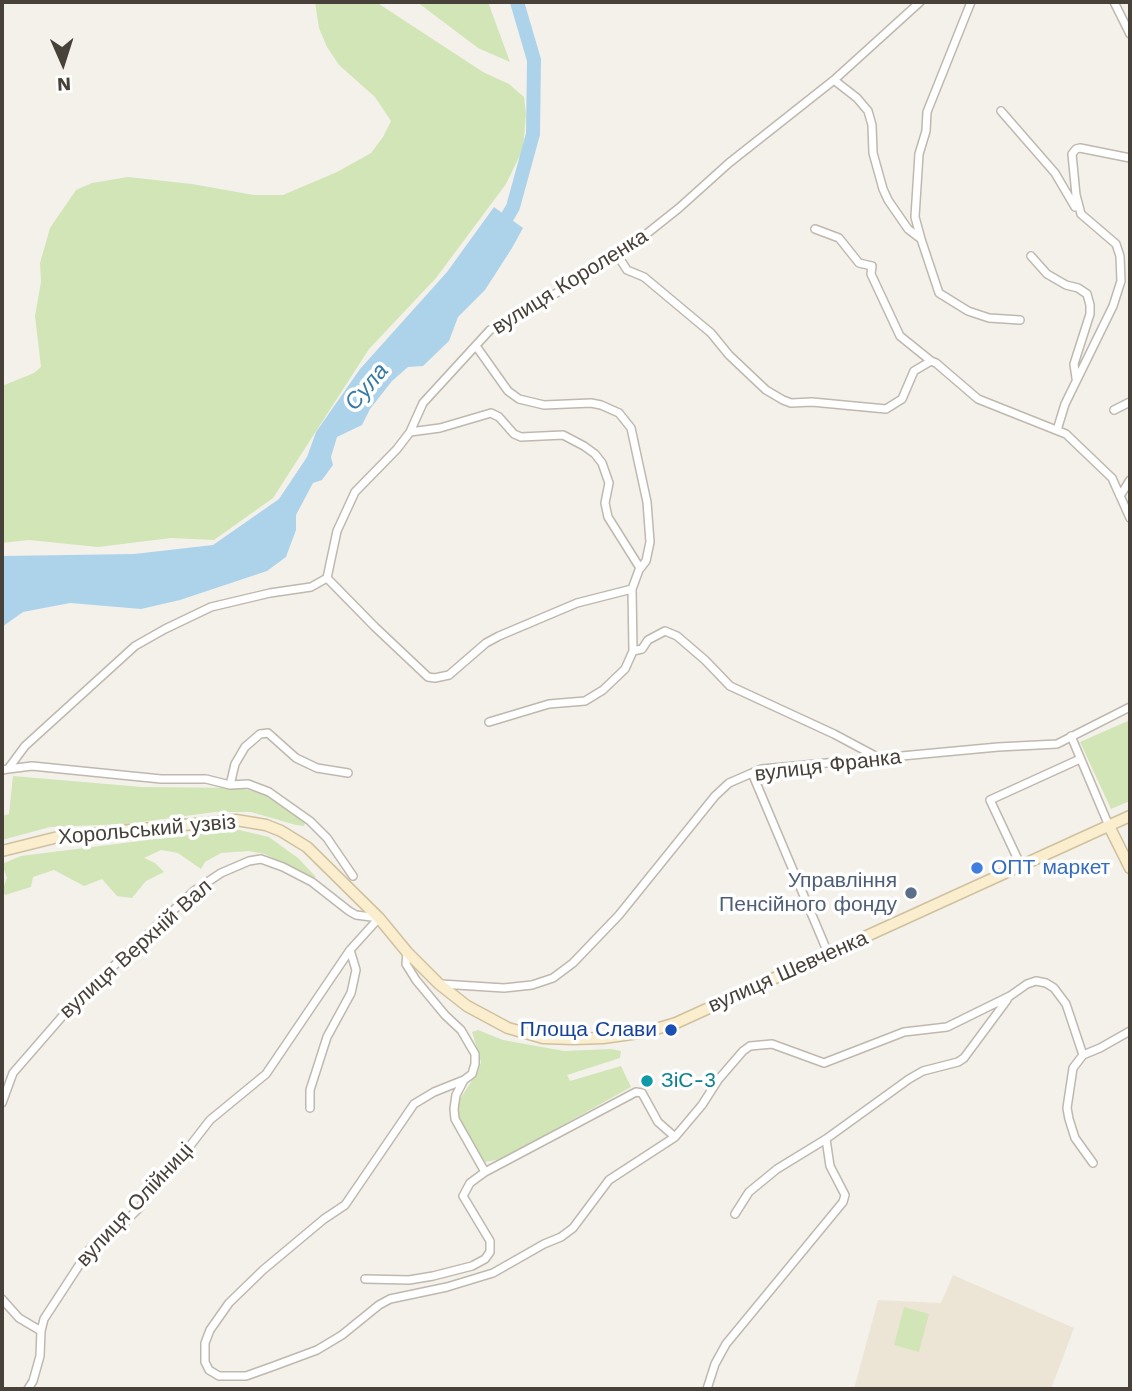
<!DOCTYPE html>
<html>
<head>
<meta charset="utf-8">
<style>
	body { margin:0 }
	#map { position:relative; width:1132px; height:1391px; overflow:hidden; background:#f4f1eb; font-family:"Work Sans",sans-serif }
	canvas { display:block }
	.frame { position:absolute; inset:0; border:4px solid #484139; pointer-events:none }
	.north { position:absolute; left:28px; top:28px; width:70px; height:70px; -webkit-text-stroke:5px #fff; paint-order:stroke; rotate:177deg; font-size:19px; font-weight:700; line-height:28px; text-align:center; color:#484139 }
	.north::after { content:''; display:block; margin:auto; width:24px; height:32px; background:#484139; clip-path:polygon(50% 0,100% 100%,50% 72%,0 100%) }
</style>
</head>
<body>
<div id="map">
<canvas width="1132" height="1391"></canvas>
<div class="frame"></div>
<div class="north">N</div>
</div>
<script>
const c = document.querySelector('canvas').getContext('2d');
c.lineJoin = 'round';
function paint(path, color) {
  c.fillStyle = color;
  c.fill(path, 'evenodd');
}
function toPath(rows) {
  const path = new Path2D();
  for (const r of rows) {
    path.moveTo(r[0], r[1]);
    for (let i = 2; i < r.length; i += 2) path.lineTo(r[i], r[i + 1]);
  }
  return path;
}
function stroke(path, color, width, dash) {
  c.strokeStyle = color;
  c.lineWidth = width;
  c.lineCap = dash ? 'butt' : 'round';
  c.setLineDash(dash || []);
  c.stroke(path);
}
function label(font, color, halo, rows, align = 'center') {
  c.font = font + ' "Work Sans",sans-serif';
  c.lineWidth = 7;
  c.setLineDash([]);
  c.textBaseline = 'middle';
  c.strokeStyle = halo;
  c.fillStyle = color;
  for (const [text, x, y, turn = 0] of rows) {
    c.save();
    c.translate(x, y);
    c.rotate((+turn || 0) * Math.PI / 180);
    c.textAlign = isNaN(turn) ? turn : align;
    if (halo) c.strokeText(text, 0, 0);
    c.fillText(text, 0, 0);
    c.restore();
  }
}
paint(toPath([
	[953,1275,1074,1328,1051,1389,854,1389,878,1300,941,1303]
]), '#ece5d6');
paint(toPath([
	[315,2,376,2,483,72,509,84,524,97,526,114,523,149,506,184,436,278,369,349,273,498,214,540,171,538,98,547,29,540,2,543,2,386,34,373,41,367,35,316,41,282,40,263,50,228,76,190,92,183,128,177,192,184,254,195,283,195,337,172,371,153,383,137,391,121,375,97,339,65,327,47,319,28],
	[417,2,488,2,510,62,478,48],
	[1130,720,1130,801,1111,809,1080,742],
	[13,776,142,787,240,788,267,795,305,823,304,826,296,825,251,812,215,812,127,824,50,827,2,840,2,816,9,814],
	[235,829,269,837,298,858,316,877,312,878,265,854,249,851,221,853,205,862,201,869,178,853,161,850,144,858,155,863,164,872,146,881,132,898,117,896,102,879,84,886,54,870,33,877,31,887,5,895,2,891,7,878,2,864,21,856],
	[478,1030,503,1040,564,1051,611,1049,621,1051,620,1058,567,1075,570,1081,621,1066,631,1087,502,1159,485,1162,479,1157,458,1120,457,1110,459,1100,478,1072,481,1062,472,1032],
	[904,1307,929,1314,919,1352,894,1345]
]), '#d1e5b7');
paint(toPath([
	[494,207,523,228,512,248,485,290,458,317,449,341,423,366,408,367,392,381,370,409,362,425,337,437,331,457,333,465,322,480,313,483,296,515,296,530,286,557,267,571,180,600,141,609,70,603,23,612,2,627,2,556,134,554,213,545,279,499,307,457,316,432,360,369,447,272]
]), '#add3eb');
stroke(toPath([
	[498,233,513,207,533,134,534,60,517,2]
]), '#add3eb', 14);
const minor = toPath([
	[1114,2,1130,34],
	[834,80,857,98,868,111,872,125,873,153,883,189,888,200,908,229,921,239,939,293,968,311,989,318,1020,320],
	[1001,111,1055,173,1075,207],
	[815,229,839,238,859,263,872,266,871,274,900,336,931,361],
	[921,239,915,217,919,154,926,131,927,112,971,2],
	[618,256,627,270,644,277,711,333,729,355,766,390,783,400,791,403,812,402,886,409,902,399,914,371,931,361,936,363,978,399,1066,434,1112,478,1130,518],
	[1031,256,1047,274,1066,285,1078,288,1087,294,1090,305,1090,314,1074,364,1076,378],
	[476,346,508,391,519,399,544,405,591,403,601,405,619,413,631,428,647,502,650,542,646,561,639,570,632,589,633,651,642,649,648,640,665,631,677,636,705,660,730,686,834,734,881,759],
	[1114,410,1130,402],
	[1057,430,1065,404,1113,306,1121,281,1120,256,1116,244,1081,214,1076,195,1072,154,1076,149,1080,148,1130,158],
	[410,432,440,428,491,413,499,417,514,434,521,437,563,435,584,446,595,454,602,463,609,483,605,503,608,517,640,568],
	[1120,496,1130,480],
	[327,578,375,627,428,677,435,678,449,675,486,643,499,636,577,603,632,589],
	[489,722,549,704,585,701,603,690,625,669,633,651],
	[1071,736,1109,826],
	[8,769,32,766,161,779,206,779,230,785,248,784,269,792,310,821,327,838,353,876],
	[2,770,8,769,25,746,135,646,165,629,211,607,270,593,311,587,327,578,337,531,355,492,397,449,410,432,423,403,490,330,578,281,630,247,679,208,729,163,834,80,920,2],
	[752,773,828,953],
	[230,785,235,764,245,747,260,734,268,733,296,758,317,768,348,773],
	[1021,866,990,800,1080,759],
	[407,952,406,964,416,980,445,1015,461,1030,475,1054,475,1064,472,1074,464,1080,456,1095,454,1109,455,1119,485,1172],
	[441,984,504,988,532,985,553,978,573,963,619,915,715,796,729,783,752,773,762,769,998,747,1057,744,1130,707],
	[464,1080,434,1092,414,1104,345,1205,324,1219,263,1270,229,1303,210,1330,205,1343,205,1362,209,1370,219,1376,246,1376,274,1366,317,1350,342,1335,379,1305,390,1299,447,1287,493,1273,544,1244,561,1237,573,1228,609,1180,675,1137,702,1105,718,1080,743,1051,750,1046,772,1044,824,1063,904,1032,947,1027,1010,996,1027,984,1036,981,1046,983,1054,988,1066,1004,1083,1055],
	[2,1103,13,1073,73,1004,194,891,221,873,249,861,261,859,283,867,312,882,349,911,356,915,379,918],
	[310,1108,310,1090,327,1037,351,993,356,970,350,950],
	[1093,1163,1075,1138,1069,1119,1067,1108,1073,1068,1083,1055,1100,1048,1130,1031],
	[735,1214,749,1192,777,1169,826,1139,909,1079,923,1071,958,1062,964,1058,1007,1000],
	[365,1279,409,1280,433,1276,472,1266,485,1259,490,1252,490,1241,463,1196,470,1183,485,1172,636,1092,642,1093,658,1122,675,1137],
	[2,1299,19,1318,41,1331],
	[28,1389,33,1381,40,1356,41,1331,44,1319,91,1247,122,1225,140,1207,157,1182,176,1164,210,1120,266,1074,350,950,379,918],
	[707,1389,715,1364,726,1344,843,1202,845,1195,830,1166,826,1139]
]);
const secondary = toPath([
	[1109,826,1130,868],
	[2,851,58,837,236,820,266,825,281,831,307,847,379,918,407,952,439,984,467,1006,508,1028,543,1038,574,1039,603,1038,646,1032,676,1023,1130,816]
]);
stroke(minor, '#bfb8ae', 10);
stroke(secondary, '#d0c19e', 13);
stroke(minor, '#fff', 7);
stroke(secondary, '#faeece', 10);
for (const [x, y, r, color] of [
	[977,868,7,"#3f7fe0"],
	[911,893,7,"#5c6f8a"],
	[671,1030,7,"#1a4fb4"],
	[647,1081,7,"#0f9aa8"]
]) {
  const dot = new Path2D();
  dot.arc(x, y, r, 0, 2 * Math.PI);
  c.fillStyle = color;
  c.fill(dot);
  stroke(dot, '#fff', 2.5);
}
label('21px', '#484139', '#fff', [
	["вулиця Короленка",570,282,-32],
	["вулиця Франка",828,766,-7],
	["Хорольський узвіз",147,830,-5],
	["вулиця Верхній Вал",136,949,-42],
	["вулиця Шевченка",788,972,-24],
	["вулиця Олійниці",135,1205,-47]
]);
label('21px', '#366cbe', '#fff', [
	["ОПТ маркет",991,868]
], 'left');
label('21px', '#4e5e75', '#fff', [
	["Управління",897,881],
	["Пенсійного фонду",897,905]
], 'right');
label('21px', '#164399', '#fff', [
	["Площа Слави",657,1030]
], 'right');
label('21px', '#0d838f', '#fff', [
	["ЗіС-3",661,1081]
], 'left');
label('italic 23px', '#387aa3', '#fff', [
	["Сула",367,387,-50]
]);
</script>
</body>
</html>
